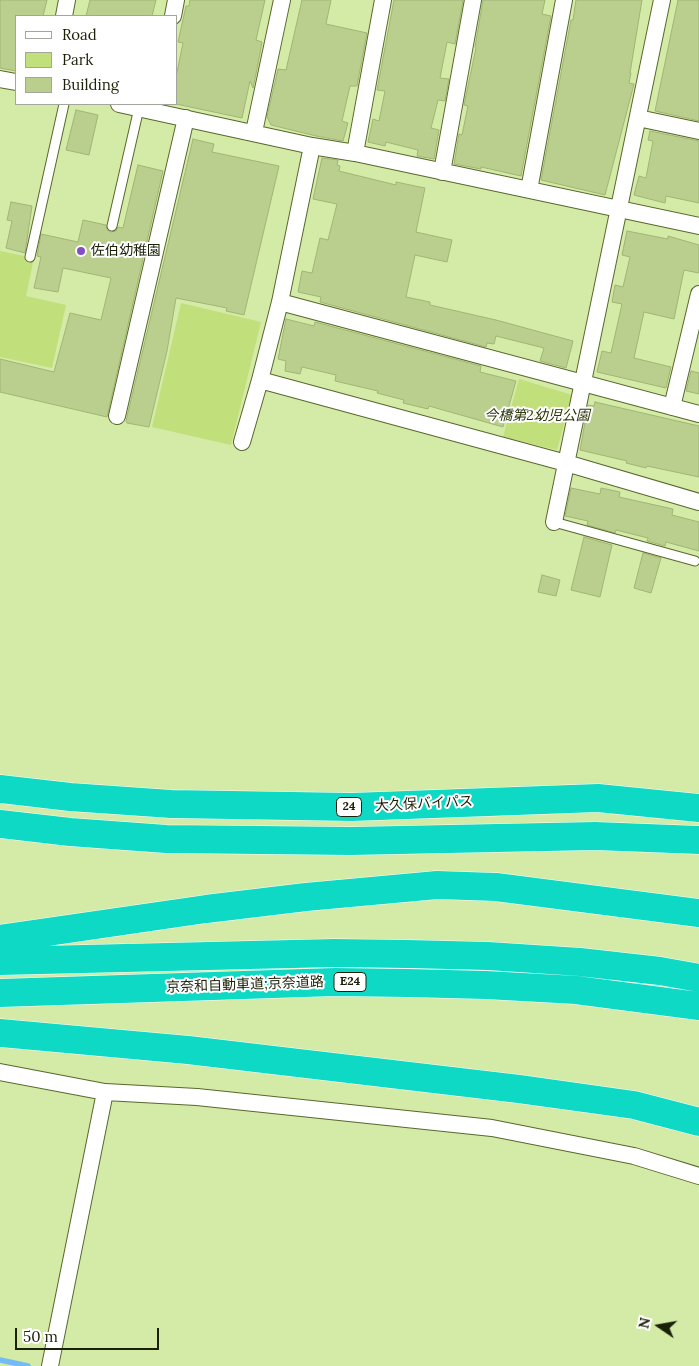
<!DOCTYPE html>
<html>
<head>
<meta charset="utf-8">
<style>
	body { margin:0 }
	#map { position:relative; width:699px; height:1366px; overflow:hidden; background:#d4eaa7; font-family:Lora,serif }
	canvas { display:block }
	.legend { position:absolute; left:15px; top:15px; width:162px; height:90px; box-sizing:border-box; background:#fff; border:1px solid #a3a69c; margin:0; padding:6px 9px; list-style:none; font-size:15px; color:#1a2107 }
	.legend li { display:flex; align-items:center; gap:10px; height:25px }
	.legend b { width:25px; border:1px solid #a3a69c }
	.north { position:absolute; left:634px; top:1301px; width:50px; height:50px; -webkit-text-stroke:4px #fff; paint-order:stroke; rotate:282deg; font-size:14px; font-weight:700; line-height:20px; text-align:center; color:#1a2107 }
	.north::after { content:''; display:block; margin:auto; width:18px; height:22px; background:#1a2107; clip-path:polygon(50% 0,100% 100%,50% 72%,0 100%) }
	.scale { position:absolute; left:15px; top:1328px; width:144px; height:22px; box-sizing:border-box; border:2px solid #1a2107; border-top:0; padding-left:6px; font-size:15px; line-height:18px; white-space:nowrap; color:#1a2107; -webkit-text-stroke:4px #fff; paint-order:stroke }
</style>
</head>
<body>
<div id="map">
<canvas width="699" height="1366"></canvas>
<ul class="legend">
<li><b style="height:6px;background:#fff"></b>Road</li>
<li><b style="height:14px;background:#c1df7b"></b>Park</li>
<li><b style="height:14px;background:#bacf8d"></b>Building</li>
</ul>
<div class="north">N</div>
<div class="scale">50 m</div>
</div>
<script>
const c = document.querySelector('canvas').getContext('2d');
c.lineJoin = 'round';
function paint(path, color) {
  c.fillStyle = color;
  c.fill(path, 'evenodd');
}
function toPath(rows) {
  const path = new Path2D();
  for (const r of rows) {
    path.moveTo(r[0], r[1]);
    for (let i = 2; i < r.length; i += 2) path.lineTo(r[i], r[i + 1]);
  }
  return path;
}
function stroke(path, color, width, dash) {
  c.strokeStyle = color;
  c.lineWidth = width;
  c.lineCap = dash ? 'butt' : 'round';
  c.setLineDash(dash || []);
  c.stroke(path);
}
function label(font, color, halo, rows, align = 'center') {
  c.font = font + ' Lora,"Noto Sans JP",serif';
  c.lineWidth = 4;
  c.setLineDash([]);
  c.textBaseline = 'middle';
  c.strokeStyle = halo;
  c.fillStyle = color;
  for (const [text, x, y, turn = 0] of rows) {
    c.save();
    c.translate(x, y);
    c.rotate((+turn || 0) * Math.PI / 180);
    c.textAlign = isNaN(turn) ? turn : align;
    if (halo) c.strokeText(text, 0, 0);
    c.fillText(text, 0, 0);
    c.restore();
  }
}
paint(toPath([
	[0,251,34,258,26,296,66,305,52,368,0,357],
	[181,303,261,322,231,445,152,427],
	[519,379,572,395,557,450,503,437]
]), '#c1df7b');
stroke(toPath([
	[0,1360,28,1366]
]), '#72bbf3', 5.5);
const building = toPath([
	[0,0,47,0,43,16,16,16,16,71,0,68,0,0],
	[90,0,156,0,152,16,86,16,90,0],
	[190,0,265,0,256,40,262,42,258,64,253,88,250,81,242,118,176,104,176,77,183,43,178,42,186,6,189,6,190,0],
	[302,0,331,0,326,24,367,33,357,86,350,86,342,121,348,123,343,141,316,136,271,125,267,117,278,69,286,70,302,0],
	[394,0,463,0,455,44,447,42,440,78,449,79,445,101,438,100,431,128,439,130,434,159,417,156,418,150,386,142,385,146,368,142,373,119,379,121,385,91,377,90,394,0],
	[483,0,545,0,542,14,551,16,521,176,481,167,481,169,454,164,459,134,462,135,468,106,464,105,476,48,475,47,483,0],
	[576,0,642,0,630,73,631,73,629,83,634,84,605,195,541,180,571,20,573,20,576,0],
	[678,0,699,0,699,121,655,111,678,0],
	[76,110,98,115,89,155,66,150,76,110],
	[650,131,699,141,699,203,666,196,665,203,634,195,639,176,646,178,653,141,648,140,650,131],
	[193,139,214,144,212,152,279,166,244,315,226,311,227,308,176,298,167,351,149,427,127,423,126,421,193,139],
	[322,158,338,160,337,165,340,166,339,171,396,185,396,182,425,188,416,232,452,240,447,262,415,255,406,297,430,302,430,305,496,320,573,341,566,368,540,361,544,348,496,336,494,344,487,343,486,347,320,302,321,297,298,292,302,271,312,273,320,238,328,240,337,204,313,199,322,158],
	[138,165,163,171,107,417,0,392,0,359,54,372,70,313,101,320,111,278,63,268,58,292,34,288,41,257,37,256,41,234,78,242,83,220,106,225,107,230,111,232,116,231,118,227,123,228,138,165],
	[11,202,32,206,25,253,6,248,12,221,7,220,11,202],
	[627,231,668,239,668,236,699,245,699,273,684,270,674,319,644,312,634,358,671,367,666,388,597,372,602,351,611,353,622,304,612,302,615,285,623,287,630,257,622,255,627,231],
	[286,319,314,326,315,322,481,366,480,372,516,381,503,427,429,406,428,409,403,403,404,400,377,393,378,391,335,381,336,375,302,367,300,374,285,371,286,361,278,359,286,319],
	[691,371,699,373,699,394,686,391,691,371],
	[595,402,699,426,699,477,647,466,646,468,626,463,627,461,580,450,588,405,594,406,595,402],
	[571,488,600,494,601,488,620,492,619,497,673,509,672,515,699,522,699,551,666,542,665,546,647,541,648,538,616,530,615,533,587,525,588,521,565,516,571,488],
	[584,537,612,545,600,597,571,590,584,537],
	[643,553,661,558,651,593,634,588,643,553],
	[542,575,560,580,556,596,538,592,542,575]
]);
paint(building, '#bacf8d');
stroke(building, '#a0b574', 1);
const lane = toPath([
	[112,226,139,108],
	[30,257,64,104],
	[554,522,695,561]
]);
const street = toPath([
	[64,16,67,0],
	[173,16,176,0],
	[0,79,16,82],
	[119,104,312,146,355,153,699,226],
	[638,118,699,131],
	[254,132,282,0],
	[312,146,280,302,260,380,566,463,699,502],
	[355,153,383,0],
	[442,172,473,0],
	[529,190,564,0],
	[280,302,699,414],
	[672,407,699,294],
	[117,416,186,118],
	[242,442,260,380],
	[554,522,662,0],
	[0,1072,105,1092,197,1097,492,1128,634,1156,699,1176],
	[50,1366,105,1092]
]);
const highway = toPath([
	[0,789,70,797,171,804,352,807,598,798,699,808],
	[0,824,70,832,166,839,351,841,595,836,699,840],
	[0,939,206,909,306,897,437,885,496,887,699,913],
	[0,961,334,953,408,954,488,956,580,962,660,971,699,978],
	[0,993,335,982,407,983,486,985,576,990,699,1006],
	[0,1033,188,1050,519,1089,634,1105,699,1122]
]);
stroke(lane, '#58692b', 11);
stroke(street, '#58692b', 18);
stroke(highway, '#fff', 29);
stroke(lane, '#fff', 9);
stroke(street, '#fff', 16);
stroke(highway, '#0ed9c5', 28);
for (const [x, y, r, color] of [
	[81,251,5,"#854dc4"]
]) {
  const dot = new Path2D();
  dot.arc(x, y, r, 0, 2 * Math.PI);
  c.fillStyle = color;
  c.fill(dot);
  stroke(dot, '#fff', 2);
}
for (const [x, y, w] of [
	[349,807,25],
	[350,982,32]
]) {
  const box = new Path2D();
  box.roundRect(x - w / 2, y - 9.5, w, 19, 4);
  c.fillStyle = '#fff';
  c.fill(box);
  stroke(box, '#1a2107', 1);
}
label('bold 12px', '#1a2107', null, [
	["24",349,807],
	["E24",350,982]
]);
label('14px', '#1a2107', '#fff', [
	["佐伯幼稚園",91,251]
], 'left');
label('italic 14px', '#2b360a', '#fff', [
	["今橋第2幼児公園",537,416]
]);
label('14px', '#1a2107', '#fff', [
	["大久保バイパス",424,804,-3],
	["京奈和自動車道;京奈道路",245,985,-2]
]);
</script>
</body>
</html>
